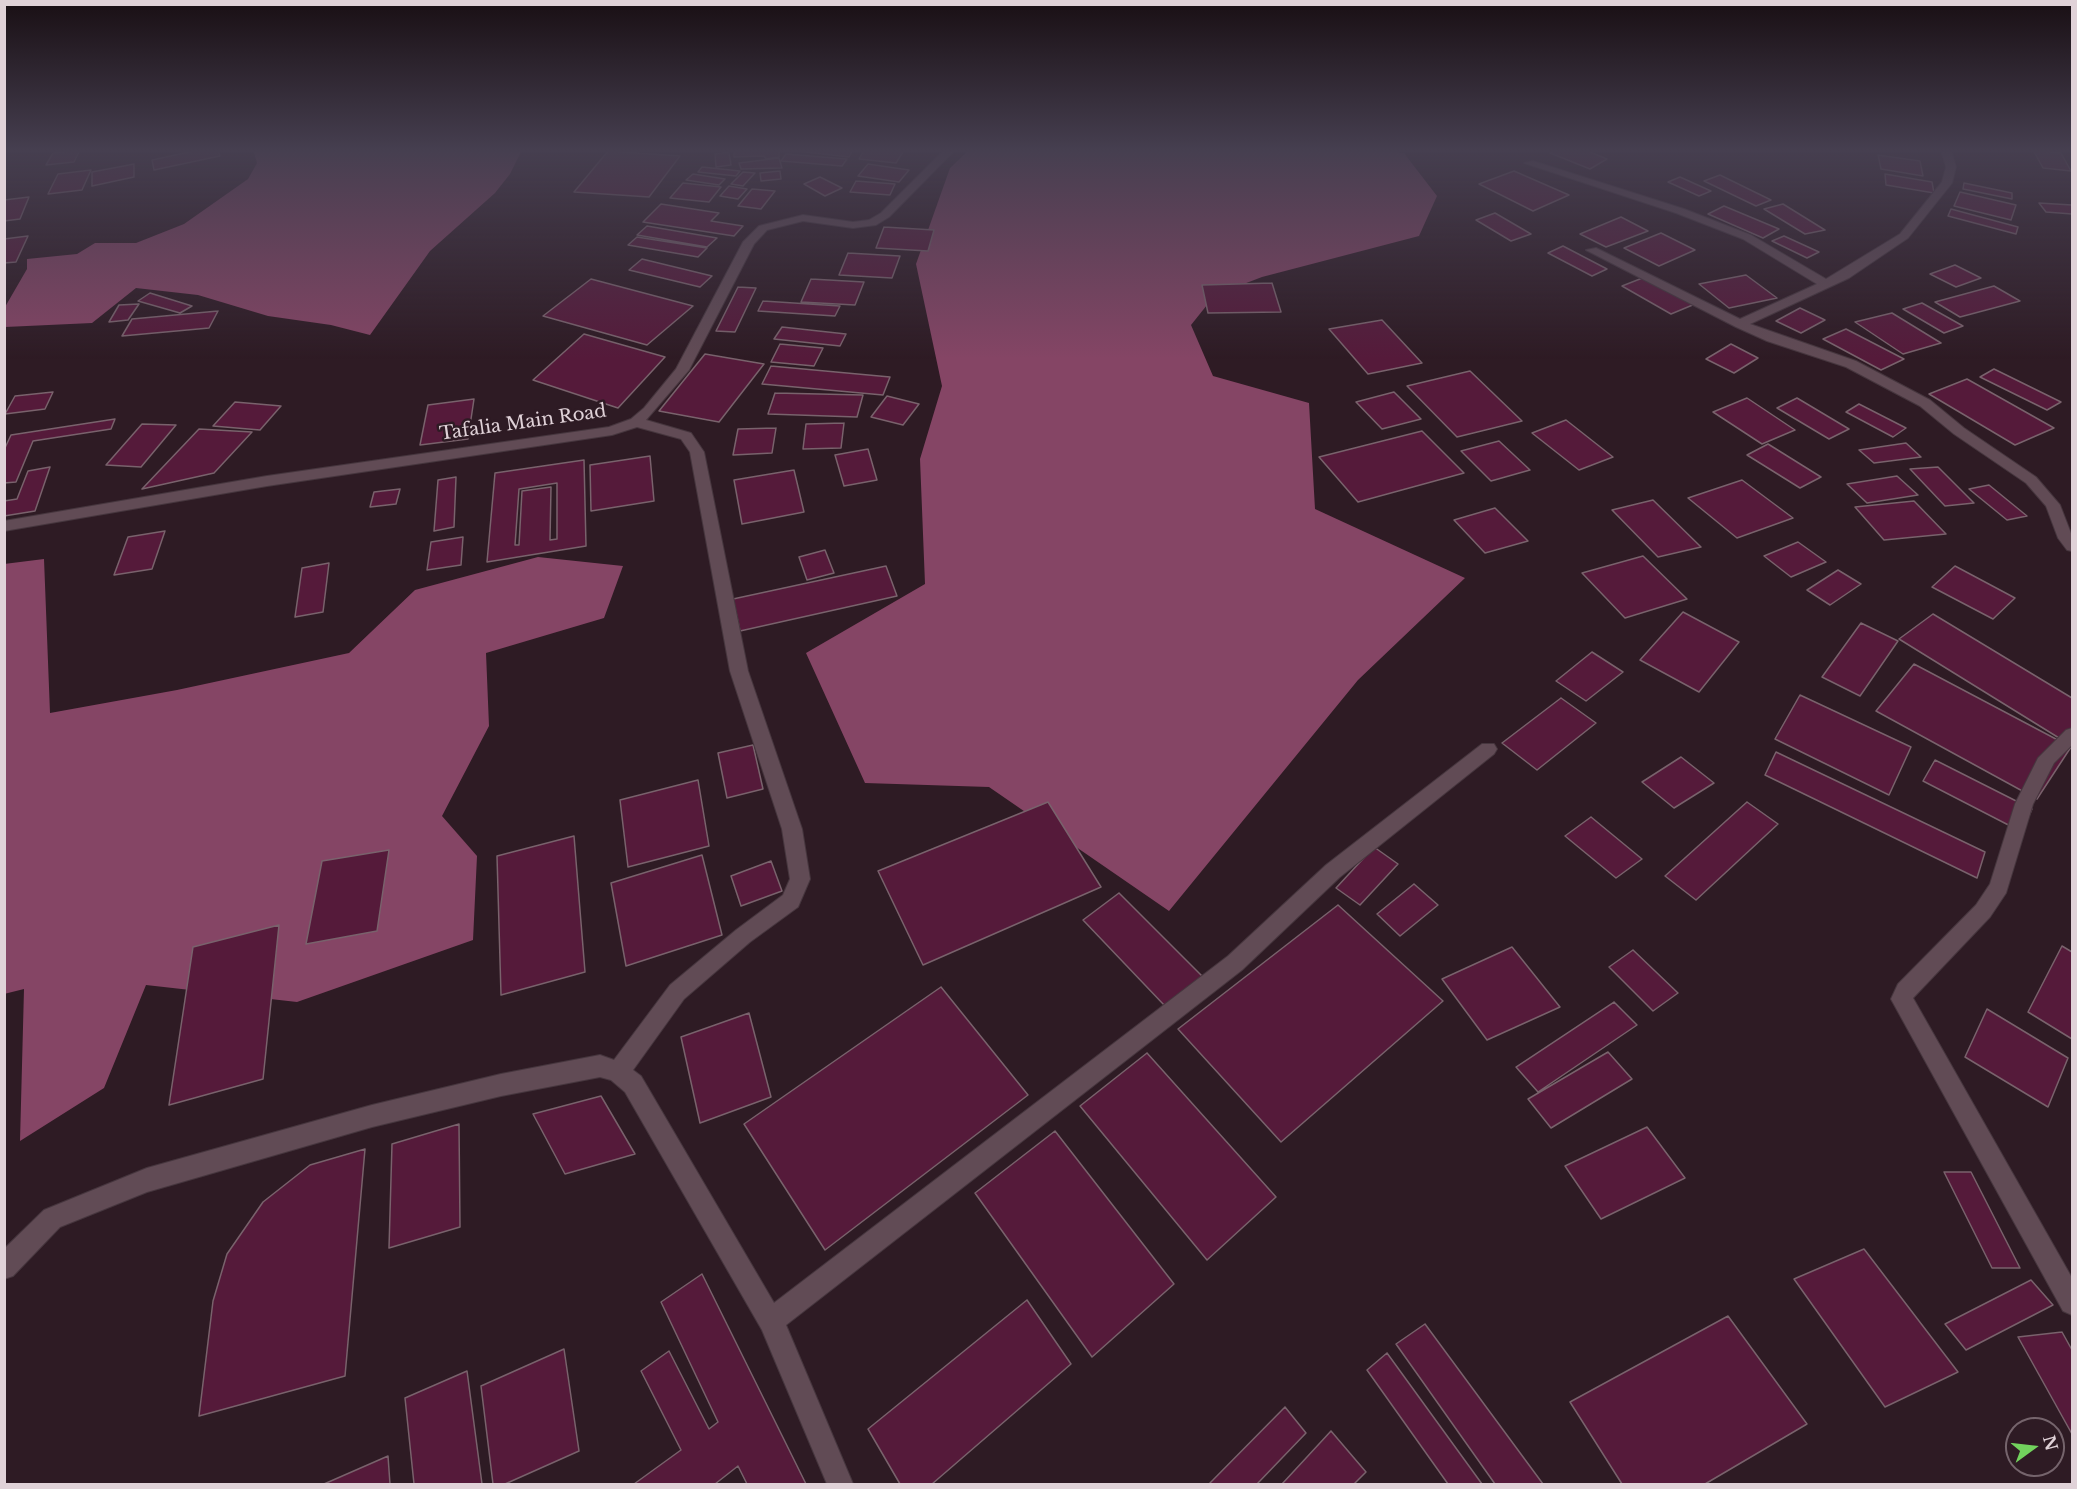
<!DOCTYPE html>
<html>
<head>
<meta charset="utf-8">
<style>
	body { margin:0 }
	#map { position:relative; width:2077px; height:1489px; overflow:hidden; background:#2e1b24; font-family:"Libre Baskerville",serif }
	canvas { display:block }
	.frame { position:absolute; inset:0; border:6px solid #e0d2d8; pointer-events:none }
	.north { position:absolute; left:2005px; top:1417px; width:60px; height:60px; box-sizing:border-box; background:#2e1b24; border:2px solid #75646c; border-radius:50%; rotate:75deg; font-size:16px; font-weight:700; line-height:24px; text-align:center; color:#e0d2d8 }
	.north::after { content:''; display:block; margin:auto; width:21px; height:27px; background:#72d25d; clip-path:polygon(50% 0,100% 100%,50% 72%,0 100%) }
</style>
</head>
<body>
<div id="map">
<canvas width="2077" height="1489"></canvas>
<div class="frame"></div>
<div class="north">N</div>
</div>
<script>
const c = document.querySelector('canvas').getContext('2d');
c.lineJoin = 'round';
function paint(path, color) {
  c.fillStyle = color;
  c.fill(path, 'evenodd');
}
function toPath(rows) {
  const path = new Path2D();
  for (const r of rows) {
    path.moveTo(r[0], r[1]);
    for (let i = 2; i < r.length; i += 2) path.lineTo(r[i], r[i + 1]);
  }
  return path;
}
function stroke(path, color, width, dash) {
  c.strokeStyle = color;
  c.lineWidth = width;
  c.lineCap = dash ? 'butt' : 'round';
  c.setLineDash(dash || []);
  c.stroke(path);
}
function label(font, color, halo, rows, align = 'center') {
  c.font = font + ' "Libre Baskerville",serif';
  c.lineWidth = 5;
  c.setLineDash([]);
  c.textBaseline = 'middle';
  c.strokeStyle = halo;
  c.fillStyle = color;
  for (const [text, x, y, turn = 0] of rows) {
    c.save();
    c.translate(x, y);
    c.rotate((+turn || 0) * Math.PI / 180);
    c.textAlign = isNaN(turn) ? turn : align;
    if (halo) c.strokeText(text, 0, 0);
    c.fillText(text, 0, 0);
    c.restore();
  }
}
paint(toPath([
	[253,150,522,150,510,174,495,193,430,251,370,335,331,325,268,316,198,295,136,288,92,323,5,327,5,307,27,269,27,259,77,254,95,243,136,243,184,224,248,179,257,163],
	[969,150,1378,150,1404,153,1437,196,1419,236,1262,277,1215,295,1191,325,1213,376,1309,403,1315,509,1465,578,1358,680,1169,911,989,787,865,783,806,653,925,584,920,459,942,386,916,264,950,168],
	[538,557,623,566,604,618,486,653,489,726,442,816,477,856,473,940,297,1002,146,985,104,1088,20,1141,24,989,4,994,4,564,44,559,50,713,177,690,349,653,415,590]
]), '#854565');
const building = toPath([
	[80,150,74,162,46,165,53,153,80,150],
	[198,150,218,150,220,156,154,170,152,160,198,150],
	[779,150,779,157,766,159,764,156,734,157,734,151,779,150],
	[788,150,853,150,849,157,788,150],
	[864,150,891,150,903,152,896,163,859,159,864,150],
	[1556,150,1585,150,1607,159,1590,169,1550,153,1556,150],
	[2033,150,2061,153,2071,171,2043,168,2033,150],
	[608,151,680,156,649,197,574,192,608,151],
	[729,152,731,165,716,167,715,154,729,152],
	[786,154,847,159,842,166,781,161,786,154],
	[1878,155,1920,161,1923,176,1881,169,1878,155],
	[779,158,782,168,741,169,739,163,779,158],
	[134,164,134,177,92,186,92,172,134,164],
	[868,164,909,170,899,182,858,176,868,164],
	[702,167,740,171,736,176,698,172,702,167],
	[91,170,82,190,48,194,58,174,91,170],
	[780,171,781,179,761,181,760,173,780,171],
	[1514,171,1569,195,1533,211,1479,184,1514,171],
	[743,172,755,173,743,186,731,184,743,172],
	[693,174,725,179,719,185,686,180,693,174],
	[1885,174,1932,182,1934,193,1886,185,1885,174],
	[1720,175,1771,200,1756,206,1704,181,1720,175],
	[820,177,842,188,825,196,804,184,820,177],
	[1680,177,1711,191,1699,196,1668,182,1680,177],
	[856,181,895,184,890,195,850,192,856,181],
	[683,183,721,187,709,202,670,198,683,183],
	[1964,183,2012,193,2012,199,1963,189,1964,183],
	[729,186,747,189,738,199,720,196,729,186],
	[752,189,775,191,761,209,738,206,752,189],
	[1960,192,2016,205,2011,220,1954,206,1960,192],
	[29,197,20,219,4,221,4,200,29,197],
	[2039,203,2072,205,2072,214,2046,212,2039,203],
	[661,204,719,213,711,221,743,226,734,236,643,222,661,204],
	[1783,204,1825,230,1805,234,1764,209,1783,204],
	[1724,206,1779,229,1763,238,1708,214,1724,206],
	[1951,209,2018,227,2016,234,1948,216,1951,209],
	[1495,213,1531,234,1511,241,1476,220,1495,213],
	[1621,217,1648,231,1606,247,1580,234,1621,217],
	[647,226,717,238,707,247,637,235,647,226],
	[884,227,934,230,928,251,876,248,884,227],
	[1661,233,1695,250,1659,266,1624,248,1661,233],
	[28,236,16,262,4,263,4,239,28,236],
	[1784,236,1819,252,1807,258,1772,241,1784,236],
	[637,237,707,248,698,257,628,245,637,237],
	[1563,246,1607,269,1592,276,1548,253,1563,246],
	[848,253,900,256,892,278,839,275,848,253],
	[642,259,712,276,700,287,629,270,642,259],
	[1955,265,1981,278,1956,287,1930,274,1955,265],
	[1746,275,1777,298,1729,308,1699,284,1746,275],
	[1645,277,1695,304,1671,314,1622,286,1645,277],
	[591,279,693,306,647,345,543,316,591,279],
	[811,279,864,282,855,305,801,302,811,279],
	[1272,283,1281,312,1208,313,1202,285,1272,283],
	[1994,286,2020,301,1960,317,1935,302,1994,286],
	[738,287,756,288,735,332,716,331,738,287],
	[150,293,192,306,180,313,138,301,150,293],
	[763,301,840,306,835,316,758,311,763,301],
	[1922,303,1963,326,1944,333,1903,309,1922,303],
	[139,304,128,320,109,322,119,305,139,304],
	[1800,308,1825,320,1801,333,1776,321,1800,308],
	[218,311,209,328,122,336,132,319,218,311],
	[1892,313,1941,343,1903,354,1855,322,1892,313],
	[1382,320,1422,363,1368,374,1329,329,1382,320],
	[782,327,846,334,840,346,774,339,782,327],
	[1846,329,1904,359,1881,370,1823,339,1846,329],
	[584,334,665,357,618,408,533,380,584,334],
	[780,344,823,348,814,366,771,362,780,344],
	[1731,344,1758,358,1734,373,1706,359,1731,344],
	[705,354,764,364,719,422,659,411,705,354],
	[771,366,890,377,883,395,762,384,771,366],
	[1994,369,2061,402,2047,410,1980,377,1994,369],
	[1470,371,1522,421,1457,437,1407,386,1470,371],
	[1967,379,2054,428,2015,445,1929,394,1967,379],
	[53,392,45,409,5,414,15,396,53,392],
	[1394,392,1421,419,1382,429,1356,402,1394,392],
	[775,393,863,395,857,417,768,414,775,393],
	[887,396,919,404,903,425,871,417,887,396],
	[1747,398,1795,430,1762,444,1713,412,1747,398],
	[1797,398,1849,429,1829,439,1777,408,1797,398],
	[474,399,468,439,420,445,428,405,474,399],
	[235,402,281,406,260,430,213,426,235,402],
	[1859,404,1906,428,1893,437,1846,412,1859,404],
	[115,419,111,429,33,441,16,482,4,483,4,450,11,435,115,419],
	[1566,420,1613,457,1579,470,1532,433,1566,420],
	[844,423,841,448,803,449,806,424,844,423],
	[142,424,176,425,141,467,106,465,142,424],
	[776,428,772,453,733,455,738,429,776,428],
	[199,429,252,432,214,473,142,489,199,429],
	[1422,431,1464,473,1358,502,1319,457,1422,431],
	[1499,441,1530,470,1491,481,1461,451,1499,441],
	[1906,443,1921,457,1874,463,1859,450,1906,443],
	[1768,444,1821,477,1800,488,1747,455,1768,444],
	[868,449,877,480,844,486,835,455,868,449],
	[650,456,654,501,591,511,590,465,650,456],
	[584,460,586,546,487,562,495,473,584,460],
	[557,483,557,539,550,540,551,487,522,491,519,545,515,545,519,489,557,483],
	[50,467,35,511,4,516,4,501,17,499,28,471,50,467],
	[1938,467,1974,503,1945,506,1910,469,1938,467],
	[794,470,804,512,742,524,734,480,794,470],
	[1897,476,1918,495,1867,503,1847,484,1897,476],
	[456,477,454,527,434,531,438,480,456,477],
	[1742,480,1793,518,1737,538,1688,498,1742,480],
	[1989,485,2027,516,2007,520,1969,489,1989,485],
	[400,489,396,504,370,507,374,492,400,489],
	[1653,500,1701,547,1658,557,1612,510,1653,500],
	[1914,501,1946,534,1884,540,1855,507,1914,501],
	[1495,508,1528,541,1485,553,1454,520,1495,508],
	[165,531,152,569,114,575,128,537,165,531],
	[463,537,461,565,427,570,431,542,463,537],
	[1798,542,1826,562,1791,577,1764,556,1798,542],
	[825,550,834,573,807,580,799,557,825,550],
	[1643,556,1687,599,1625,618,1582,573,1643,556],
	[329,563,323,612,295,617,302,568,329,563],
	[886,566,897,596,740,631,733,599,886,566],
	[1955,566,2015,598,1993,619,1932,587,1955,566],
	[1838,570,1861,584,1830,605,1807,590,1838,570],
	[1683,612,1739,642,1699,692,1640,660,1683,612],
	[1933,614,2072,698,2072,746,1899,639,1933,614],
	[1861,623,1898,641,1860,696,1822,677,1861,623],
	[1592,652,1623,672,1586,701,1556,681,1592,652],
	[1914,664,2071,747,2037,799,1876,711,1914,664],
	[1800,695,1911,747,1889,795,1775,739,1800,695],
	[1561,698,1596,723,1537,770,1502,743,1561,698],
	[753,745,763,789,727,798,718,753,753,745],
	[1776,752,1985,852,1977,878,1765,775,1776,752],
	[1681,757,1714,783,1674,808,1642,782,1681,757],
	[1935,760,2032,809,2022,832,1923,781,1935,760],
	[698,780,709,846,628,867,620,800,698,780],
	[1048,802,1101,887,923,965,878,871,1048,802],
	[1747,802,1778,824,1696,900,1665,876,1747,802],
	[1591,817,1642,859,1616,878,1565,836,1591,817],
	[574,836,585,972,501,995,497,856,574,836],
	[1374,847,1398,864,1360,905,1336,888,1374,847],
	[389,850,377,931,306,944,322,861,389,850],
	[702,855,722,935,626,966,611,883,702,855],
	[771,861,782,891,741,906,731,876,771,861],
	[1414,884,1438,905,1400,936,1377,914,1414,884],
	[1119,893,1202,976,1165,1006,1083,920,1119,893],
	[1338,905,1443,1001,1281,1142,1178,1029,1338,905],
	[279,925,263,1079,169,1105,193,947,279,925],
	[2062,946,2072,952,2072,1039,2028,1012,2062,946],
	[1512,947,1560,1007,1487,1040,1442,979,1512,947],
	[1633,950,1678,993,1653,1011,1609,967,1633,950],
	[941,987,1028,1095,825,1250,744,1124,941,987],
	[1614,1002,1637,1025,1538,1092,1516,1067,1614,1002],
	[1987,1009,2068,1058,2048,1107,1965,1057,1987,1009],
	[749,1013,771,1097,700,1123,681,1037,749,1013],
	[1608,1052,1632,1079,1551,1128,1528,1099,1608,1052],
	[1147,1053,1276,1197,1207,1260,1080,1106,1147,1053],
	[601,1096,635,1154,565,1174,533,1114,601,1096],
	[459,1124,460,1227,389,1248,392,1144,459,1124],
	[1647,1127,1685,1178,1601,1219,1565,1166,1647,1127],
	[1055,1131,1174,1284,1092,1357,975,1193,1055,1131],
	[365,1149,345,1376,199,1416,213,1301,227,1254,263,1202,310,1165,365,1149],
	[1944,1172,1971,1172,2020,1268,1992,1268,1944,1172],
	[1864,1249,1958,1372,1885,1407,1794,1279,1864,1249],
	[702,1274,806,1484,747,1484,738,1466,715,1484,634,1484,681,1450,641,1371,669,1351,709,1429,718,1422,661,1302,702,1274],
	[2031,1280,2053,1305,1966,1350,1945,1324,2031,1280],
	[1027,1300,1071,1364,932,1484,900,1484,868,1429,1027,1300],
	[1728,1316,1807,1424,1705,1484,1622,1484,1570,1402,1728,1316],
	[1425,1324,1543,1484,1495,1484,1396,1344,1425,1324],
	[2062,1332,2072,1350,2072,1434,2018,1337,2062,1332],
	[564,1349,579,1451,505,1484,493,1484,481,1386,564,1349],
	[1387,1353,1482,1484,1448,1484,1367,1370,1387,1353],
	[467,1371,482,1484,414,1484,405,1398,467,1371],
	[1285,1407,1306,1433,1257,1484,1209,1484,1285,1407],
	[1331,1431,1366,1472,1354,1484,1282,1484,1331,1431],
	[388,1456,390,1484,324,1484,388,1456]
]);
paint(building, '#551a3a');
stroke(building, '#79626c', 1.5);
const street = toPath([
	[944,150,955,150,889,217,876,225,853,228,803,221,767,230,754,244,689,370,646,420,691,433,704,452,748,671,802,829,810,879,798,907,750,942,684,999,633,1070,641,1076,774,1303,1228,956,1326,865,1482,744,1494,744,1497,749,1494,754,1340,877,1242,970,786,1325,853,1484,827,1484,762,1330,625,1092,611,1080,600,1077,501,1096,372,1127,147,1192,60,1227,13,1276,4,1279,4,1249,44,1210,147,1168,372,1105,501,1074,600,1055,614,1060,670,985,736,930,783,895,790,879,782,829,730,671,690,452,681,439,637,427,612,435,267,486,4,531,4,521,267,476,609,427,631,419,644,408,676,369,743,242,759,226,803,215,853,222,869,220,881,213,944,150],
	[1941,150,1951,150,1956,167,1952,183,1908,238,1849,278,1750,324,1856,361,1930,400,1964,428,2036,477,2060,505,2072,536,2072,551,2067,550,2058,538,2046,506,2026,483,1954,434,1920,406,1846,367,1767,341,1736,327,1586,250,1596,248,1740,319,1817,284,1743,239,1676,213,1524,163,1533,161,1684,209,1751,235,1826,279,1900,234,1942,182,1946,167,1941,150],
	[2072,728,2072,745,2054,763,2033,804,2006,893,1990,917,1913,998,2072,1278,2072,1315,2063,1311,1891,999,1898,984,1976,905,1990,884,2015,804,2038,758,2066,730,2072,728]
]);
stroke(street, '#46363e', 2);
paint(street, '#614b55');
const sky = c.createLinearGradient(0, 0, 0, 359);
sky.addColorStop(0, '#190f14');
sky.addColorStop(0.42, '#463f50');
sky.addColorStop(1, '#463f5000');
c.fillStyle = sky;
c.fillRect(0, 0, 2077, 359);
label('18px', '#e0d2d8', '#2e1b24', [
	["Tafalia Main Road",523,423,-8]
]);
</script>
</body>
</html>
